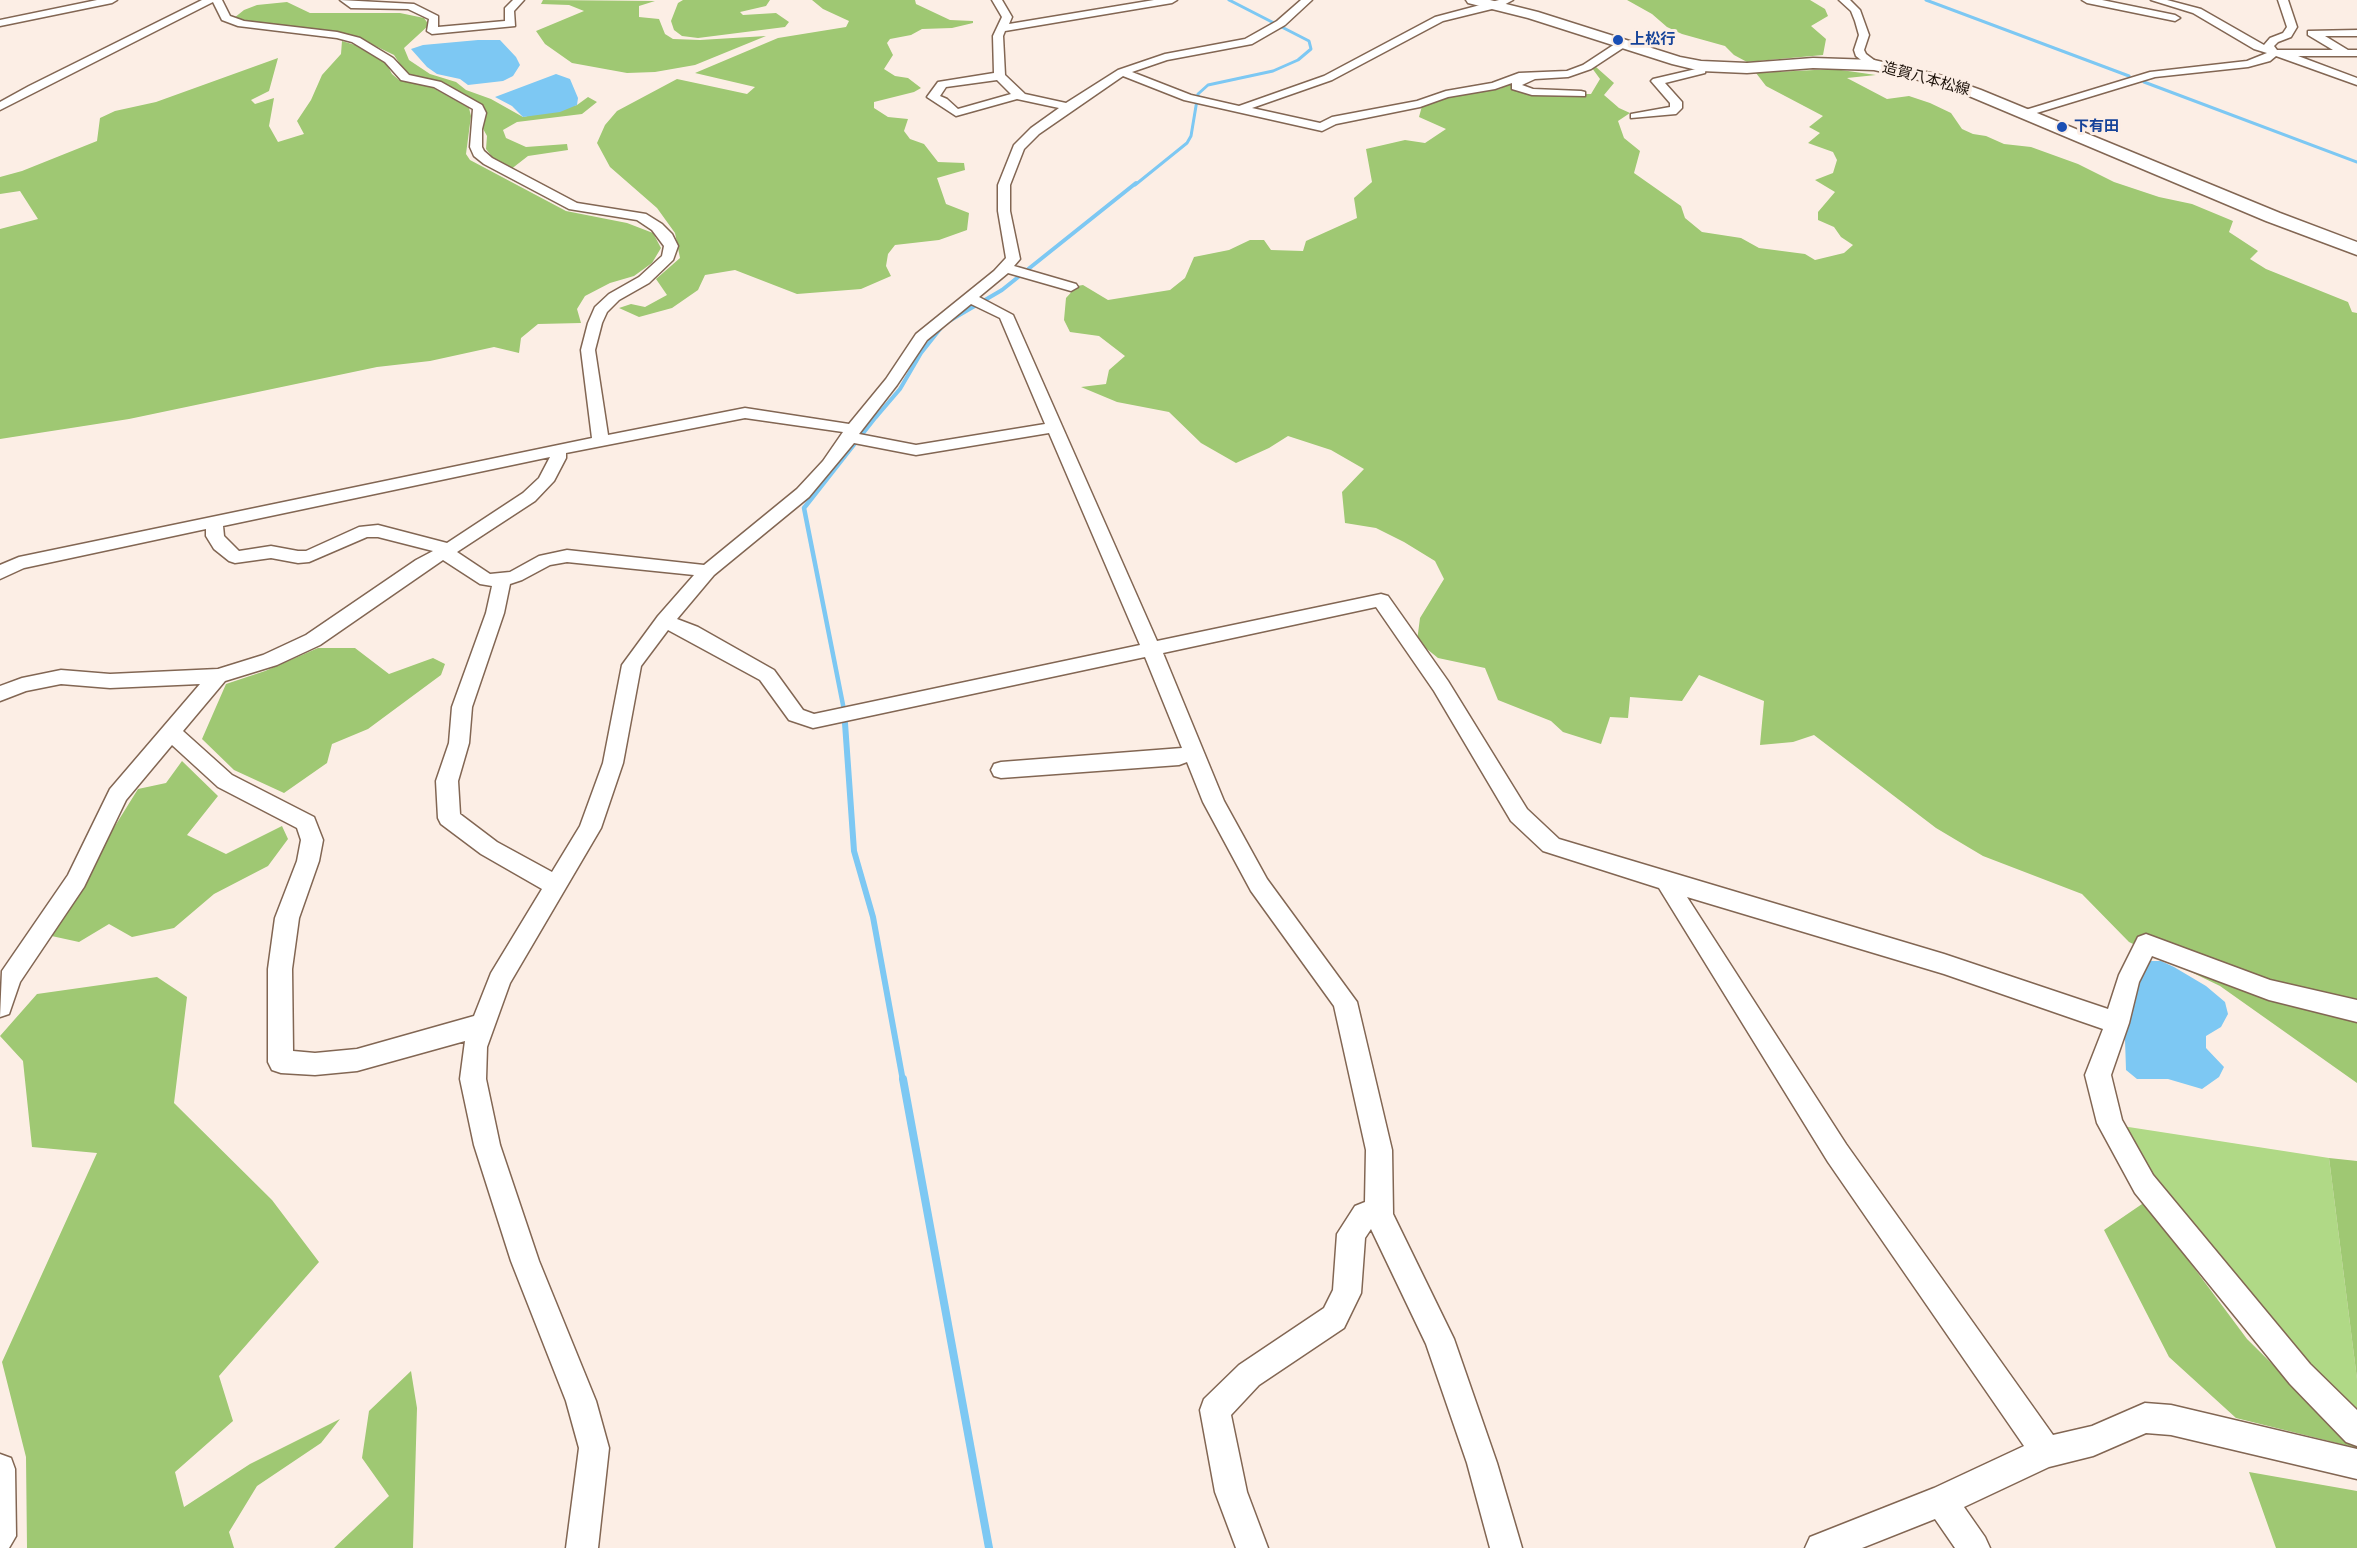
<!DOCTYPE html>
<html>
<head>
<meta charset="utf-8">
<style>
	body { margin:0 }
	canvas { display:block; background:#fceee5 }
</style>
</head>
<body>
<canvas width="2357" height="1548"></canvas>
<script>
const c = document.querySelector('canvas').getContext('2d');
c.lineJoin = 'round';
function paint(path, color) {
  c.fillStyle = color;
  c.fill(path, 'evenodd');
}
function toPath(rows) {
  const path = new Path2D();
  for (const r of rows) {
    path.moveTo(r[0], r[1]);
    for (let i = 2; i < r.length; i += 2) path.lineTo(r[i], r[i + 1]);
  }
  return path;
}
function stroke(path, color, width, dash) {
  c.strokeStyle = color;
  c.lineWidth = width;
  c.lineCap = dash ? 'butt' : 'round';
  c.setLineDash(dash || []);
  c.stroke(path);
}
function label(font, color, halo, rows, align = 'center') {
  c.font = font + ' Cabin,"Noto Sans JP",sans-serif';
  c.lineWidth = 6;
  c.setLineDash([]);
  c.textBaseline = 'middle';
  c.strokeStyle = halo;
  c.fillStyle = color;
  for (const [text, x, y, turn = 0] of rows) {
    c.save();
    c.translate(x, y);
    c.rotate((+turn || 0) * Math.PI / 180);
    c.textAlign = isNaN(turn) ? turn : align;
    if (halo) c.strokeText(text, 0, 0);
    c.fillText(text, 0, 0);
    c.restore();
  }
}
paint(toPath([
	[2122,1126,2329,1158,2357,1379,2357,1417,2311,1375,2153,1185]
]), '#b0d986');
paint(toPath([
	[543,0,655,1,639,6,639,17,659,19,665,34,673,39,700,40,766,36,695,65,655,72,627,73,572,63,545,44,536,31,584,11,569,5,541,4],
	[683,0,770,0,766,6,740,12,743,15,776,13,789,22,785,27,698,38,682,36,674,30,671,21,678,3],
	[812,0,915,0,916,4,950,20,973,21,973,23,952,28,922,29,911,35,890,39,887,43,893,55,884,69,895,76,908,78,921,88,914,92,874,102,874,108,888,117,908,119,904,131,910,139,924,144,938,162,964,163,965,170,937,178,946,204,969,213,967,230,939,240,895,245,888,254,886,266,891,276,861,289,797,294,735,270,705,275,698,290,672,308,639,317,619,308,631,304,645,307,667,295,656,279,680,258,675,233,657,208,610,167,597,143,605,125,617,111,677,79,747,94,755,87,695,73,778,38,846,27,849,21,823,9],
	[1627,0,1810,0,1825,9,1828,16,1811,26,1826,39,1823,55,1747,62,1734,55,1725,46,1682,34,1667,27,1652,14],
	[287,2,310,13,400,13,424,18,429,25,404,48,409,60,430,74,456,82,466,90,491,99,523,117,577,105,588,97,597,102,582,114,517,122,503,130,506,138,526,147,567,144,568,150,528,156,510,170,493,158,486,149,487,136,481,125,485,115,484,106,433,80,408,76,394,55,361,39,243,22,234,18,244,10,257,5],
	[342,41,355,45,386,63,392,74,399,80,428,85,469,108,471,116,466,154,470,160,566,211,627,223,653,233,661,248,652,263,634,276,610,283,585,296,577,309,581,323,538,324,521,338,519,353,494,347,430,361,377,367,129,419,0,439,0,229,38,219,20,191,0,194,0,177,22,171,97,141,100,118,115,111,156,102,278,58,269,91,251,100,255,104,274,98,269,126,278,142,304,134,297,121,311,100,322,75,341,54],
	[1596,67,1614,83,1604,95,1619,108,1630,113,1618,121,1624,138,1640,151,1634,173,1681,206,1685,218,1702,232,1741,238,1759,248,1805,254,1815,260,1844,253,1853,245,1841,237,1834,227,1818,220,1818,212,1835,192,1815,180,1833,173,1837,160,1833,152,1808,143,1820,133,1809,127,1823,116,1766,86,1756,73,1834,69,1876,75,1847,78,1887,99,1909,96,1930,103,1951,113,1962,129,1973,134,1986,136,2004,144,2031,147,2078,164,2114,182,2159,197,2192,204,2233,221,2229,232,2258,251,2250,259,2266,269,2348,302,2352,312,2357,313,2357,1083,2220,986,2129,942,2082,894,1983,856,1936,828,1814,735,1793,742,1760,745,1764,701,1699,675,1682,701,1630,697,1628,718,1610,717,1601,744,1563,732,1551,721,1498,700,1485,668,1438,658,1417,641,1420,618,1444,579,1435,561,1404,542,1376,528,1345,523,1342,492,1364,469,1331,450,1288,436,1269,448,1236,463,1201,443,1169,412,1117,402,1081,387,1106,384,1109,370,1125,356,1099,336,1070,332,1064,320,1066,298,1077,286,1083,285,1108,300,1170,290,1185,278,1194,257,1229,250,1250,240,1264,240,1271,250,1303,251,1306,241,1357,218,1354,198,1372,182,1366,149,1405,140,1425,143,1446,129,1419,117,1422,106,1452,95,1500,89,1511,83,1515,90,1528,94,1591,94,1600,79,1592,68],
	[318,648,355,648,389,674,433,658,445,664,441,675,368,729,332,744,327,763,284,793,234,770,202,739,226,684,265,671],
	[182,761,218,796,187,835,226,854,282,826,288,839,268,866,214,894,174,928,132,937,109,924,79,942,47,935,138,789,166,783],
	[157,977,187,997,174,1103,272,1200,319,1262,219,1376,233,1421,175,1472,184,1507,250,1464,340,1419,321,1443,257,1486,229,1532,234,1548,27,1548,26,1457,2,1362,97,1153,32,1147,23,1061,0,1036,37,994],
	[2329,1158,2357,1161,2357,1379],
	[2145,1202,2247,1339,2357,1448,2236,1418,2169,1357,2104,1230],
	[411,1371,417,1408,413,1548,334,1548,389,1496,362,1458,369,1411],
	[2249,1472,2357,1491,2357,1548,2276,1548]
]), '#9fc873');
paint(toPath([
	[478,40,500,40,516,57,520,65,513,76,503,81,468,85,460,79,437,74,427,67,411,49,423,45],
	[556,74,570,79,578,98,577,105,560,112,523,117,512,106,495,97],
	[2148,961,2161,961,2174,967,2206,986,2225,1002,2228,1014,2221,1027,2206,1036,2206,1048,2224,1067,2219,1077,2202,1089,2168,1079,2137,1079,2126,1070,2125,1039,2131,997]
]), '#7dc8f3');
stroke(toPath([
	[1926,0,2129,76],
	[2144,82,2357,162],
	[1135,185,1187,143,1191,136,1198,94,1208,85,1273,71,1298,60,1311,49,1309,41,1229,0]
]), '#7dc8f3', 3);
stroke(toPath([
	[876,417,900,389,921,353,944,324,1002,290,1136,183]
]), '#7dc8f3', 4);
stroke(toPath([
	[844,710,804,508,877,415]
]), '#7dc8f3', 4.5);
stroke(toPath([
	[844,709,854,851,873,917,903,1081]
]), '#7dc8f3', 6);
stroke(toPath([
	[903,1079,989,1548]
]), '#7dc8f3', 8);
const street = toPath([
	[97,0,117,0,112,3,0,26,0,20,97,0],
	[202,0,222,0,230,16,244,21,337,32,360,38,393,58,409,75,441,82,482,105,486,113,482,129,482,147,484,151,492,158,577,203,646,214,662,224,672,234,678,246,673,260,649,283,619,300,607,312,602,323,595,350,608,435,745,408,849,424,886,379,916,334,994,271,1006,258,998,211,998,185,1014,145,1031,128,1059,108,1017,99,956,116,927,97,938,82,994,73,993,36,1002,17,992,0,1002,0,1012,17,1009,24,1154,0,1177,0,1172,3,1005,31,1003,36,1005,75,1025,94,1066,103,1118,70,1165,54,1245,39,1277,21,1301,0,1312,0,1285,25,1252,44,1167,60,1132,72,1191,95,1239,106,1324,76,1435,17,1499,0,1513,0,1500,7,1443,21,1332,80,1252,108,1320,123,1332,117,1417,101,1446,91,1492,83,1519,73,1567,71,1583,65,1618,42,1626,42,1626,46,1591,69,1568,77,1535,79,1522,85,1533,89,1581,91,1585,92,1585,96,1532,95,1512,89,1512,83,1495,89,1448,97,1420,107,1336,124,1322,131,1184,100,1123,76,1039,134,1024,149,1010,185,1010,211,1020,259,1014,266,1076,284,1078,287,1071,291,1008,273,979,297,1013,315,1157,641,1381,594,1388,596,1448,681,1527,809,1559,839,1944,954,2108,1009,2119,975,2138,937,2146,934,2270,980,2357,1000,2357,1022,2269,1000,2152,956,2139,982,2129,1023,2111,1075,2122,1120,2153,1175,2310,1364,2357,1410,2357,1446,2346,1442,2290,1384,2135,1193,2097,1123,2085,1075,2103,1029,1944,974,1687,897,1846,1144,2053,1435,2092,1426,2145,1403,2171,1405,2357,1449,2357,1479,2171,1435,2146,1433,2093,1456,2049,1467,1964,1507,1985,1537,1990,1548,1955,1548,1935,1519,1862,1548,1805,1548,1810,1537,1934,1488,2024,1446,1828,1162,1659,888,1543,851,1511,821,1434,691,1376,607,1163,653,1224,801,1267,879,1357,1002,1392,1150,1393,1214,1454,1339,1497,1463,1522,1548,1490,1548,1467,1463,1426,1344,1371,1229,1365,1238,1361,1293,1344,1328,1259,1385,1231,1415,1247,1492,1268,1548,1236,1548,1215,1492,1200,1410,1204,1399,1239,1365,1324,1308,1333,1290,1337,1234,1355,1206,1365,1202,1366,1150,1334,1006,1251,891,1203,802,1187,762,1179,765,1001,778,994,776,991,770,994,764,1001,762,1182,748,1145,657,813,728,789,720,760,680,668,630,641,666,623,763,601,828,510,983,487,1047,486,1079,500,1145,539,1261,596,1401,609,1448,598,1548,566,1548,579,1448,566,1401,511,1261,474,1145,460,1079,465,1041,357,1071,315,1075,281,1073,272,1070,268,1062,268,969,275,918,297,861,301,840,297,828,218,787,172,745,126,800,84,887,20,982,9,1014,0,1017,2,971,68,875,110,789,200,684,110,688,61,684,26,691,0,701,0,686,22,678,61,670,110,674,218,669,263,655,306,635,416,560,433,551,378,537,367,537,309,562,298,563,271,558,235,563,229,561,214,549,206,536,206,529,24,568,0,579,0,565,19,557,592,438,581,350,588,323,595,307,609,294,639,277,662,256,664,246,652,230,637,220,569,209,484,164,474,156,470,147,473,109,434,87,401,80,385,62,352,42,337,38,238,26,222,20,213,2,0,110,0,102,29,86,202,0],
	[997,80,1011,94,958,109,947,99,940,96,946,87,997,80],
	[971,304,1000,318,1045,424,916,445,859,434,897,385,927,340,971,304],
	[745,418,843,432,823,461,797,489,704,565,567,550,539,556,510,572,490,574,457,552,535,501,554,481,566,458,566,453,745,418],
	[1049,433,1140,645,814,714,803,710,774,670,698,627,677,619,714,575,809,497,854,443,916,455,1049,433],
	[550,457,539,478,523,493,447,543,378,525,359,527,306,551,298,551,271,546,239,551,224,536,223,526,550,457],
	[443,560,480,584,492,586,486,613,452,707,449,743,436,781,438,818,441,824,481,854,542,889,491,973,474,1016,357,1049,315,1053,293,1051,292,969,299,918,319,861,323,840,314,817,232,775,183,731,225,681,277,665,320,645,443,560],
	[567,562,694,575,658,616,622,665,603,763,580,826,552,872,497,842,460,814,458,781,469,743,472,707,504,613,510,584,522,580,550,565,567,562],
	[340,0,414,4,438,16,438,27,505,21,505,8,513,0,524,0,514,11,515,26,432,34,427,31,429,19,408,9,351,8,340,0],
	[1839,0,1850,0,1860,10,1869,35,1864,50,1866,54,1878,63,1878,67,1870,67,1856,56,1854,50,1859,35,1855,21,1851,11,1839,0],
	[2082,0,2102,0,2175,15,2180,18,2175,21,2087,3,2082,0],
	[2151,0,2167,0,2201,9,2264,45,2270,38,2283,33,2287,27,2278,0,2288,0,2297,27,2291,37,2278,42,2274,46,2277,50,2333,50,2308,35,2308,31,2357,30,2357,36,2325,36,2348,50,2357,50,2357,56,2298,56,2357,78,2357,85,2276,56,2270,61,2248,67,2155,77,2030,115,2022,115,2022,111,2150,72,2247,61,2267,53,2254,49,2193,13,2151,0],
	[1701,63,1706,66,1705,73,1665,83,1682,102,1682,108,1676,114,1631,118,1631,114,1670,107,1670,103,1651,81,1653,79,1696,69,1697,64,1701,63],
	[0,1454,11,1458,15,1469,16,1536,9,1548,0,1548,0,1454]
]);
const secondary = toPath([
	[1466,0,1490,0,1538,12,1680,57,1701,61,1747,63,1813,58,1874,60,1939,75,1981,90,2280,213,2357,242,2357,255,2266,221,1969,96,1928,82,1874,70,1813,68,1747,73,1701,71,1672,64,1528,18,1468,3,1466,0]
]);
stroke(street, '#826653', 3);
stroke(secondary, '#826653', 3);
paint(street, '#fff');
paint(secondary, '#fff');
for (const [x, y, r, color] of [
	[1618,40,6,"#1a4fb4"],
	[2062,127,6,"#1a4fb4"]
]) {
  const dot = new Path2D();
  dot.arc(x, y, r, 0, 2 * Math.PI);
  c.fillStyle = color;
  c.fill(dot);
  stroke(dot, '#fceee5', 2);
}
label('bold 15px', '#164399', '#fceee5', [
	["上松行",1630,40],
	["下有田",2074,127]
], 'left');
label('15px', '#1c1109', '#fceee5', [
	["造賀八本松線",1926,79,15]
]);
</script>
</body>
</html>
